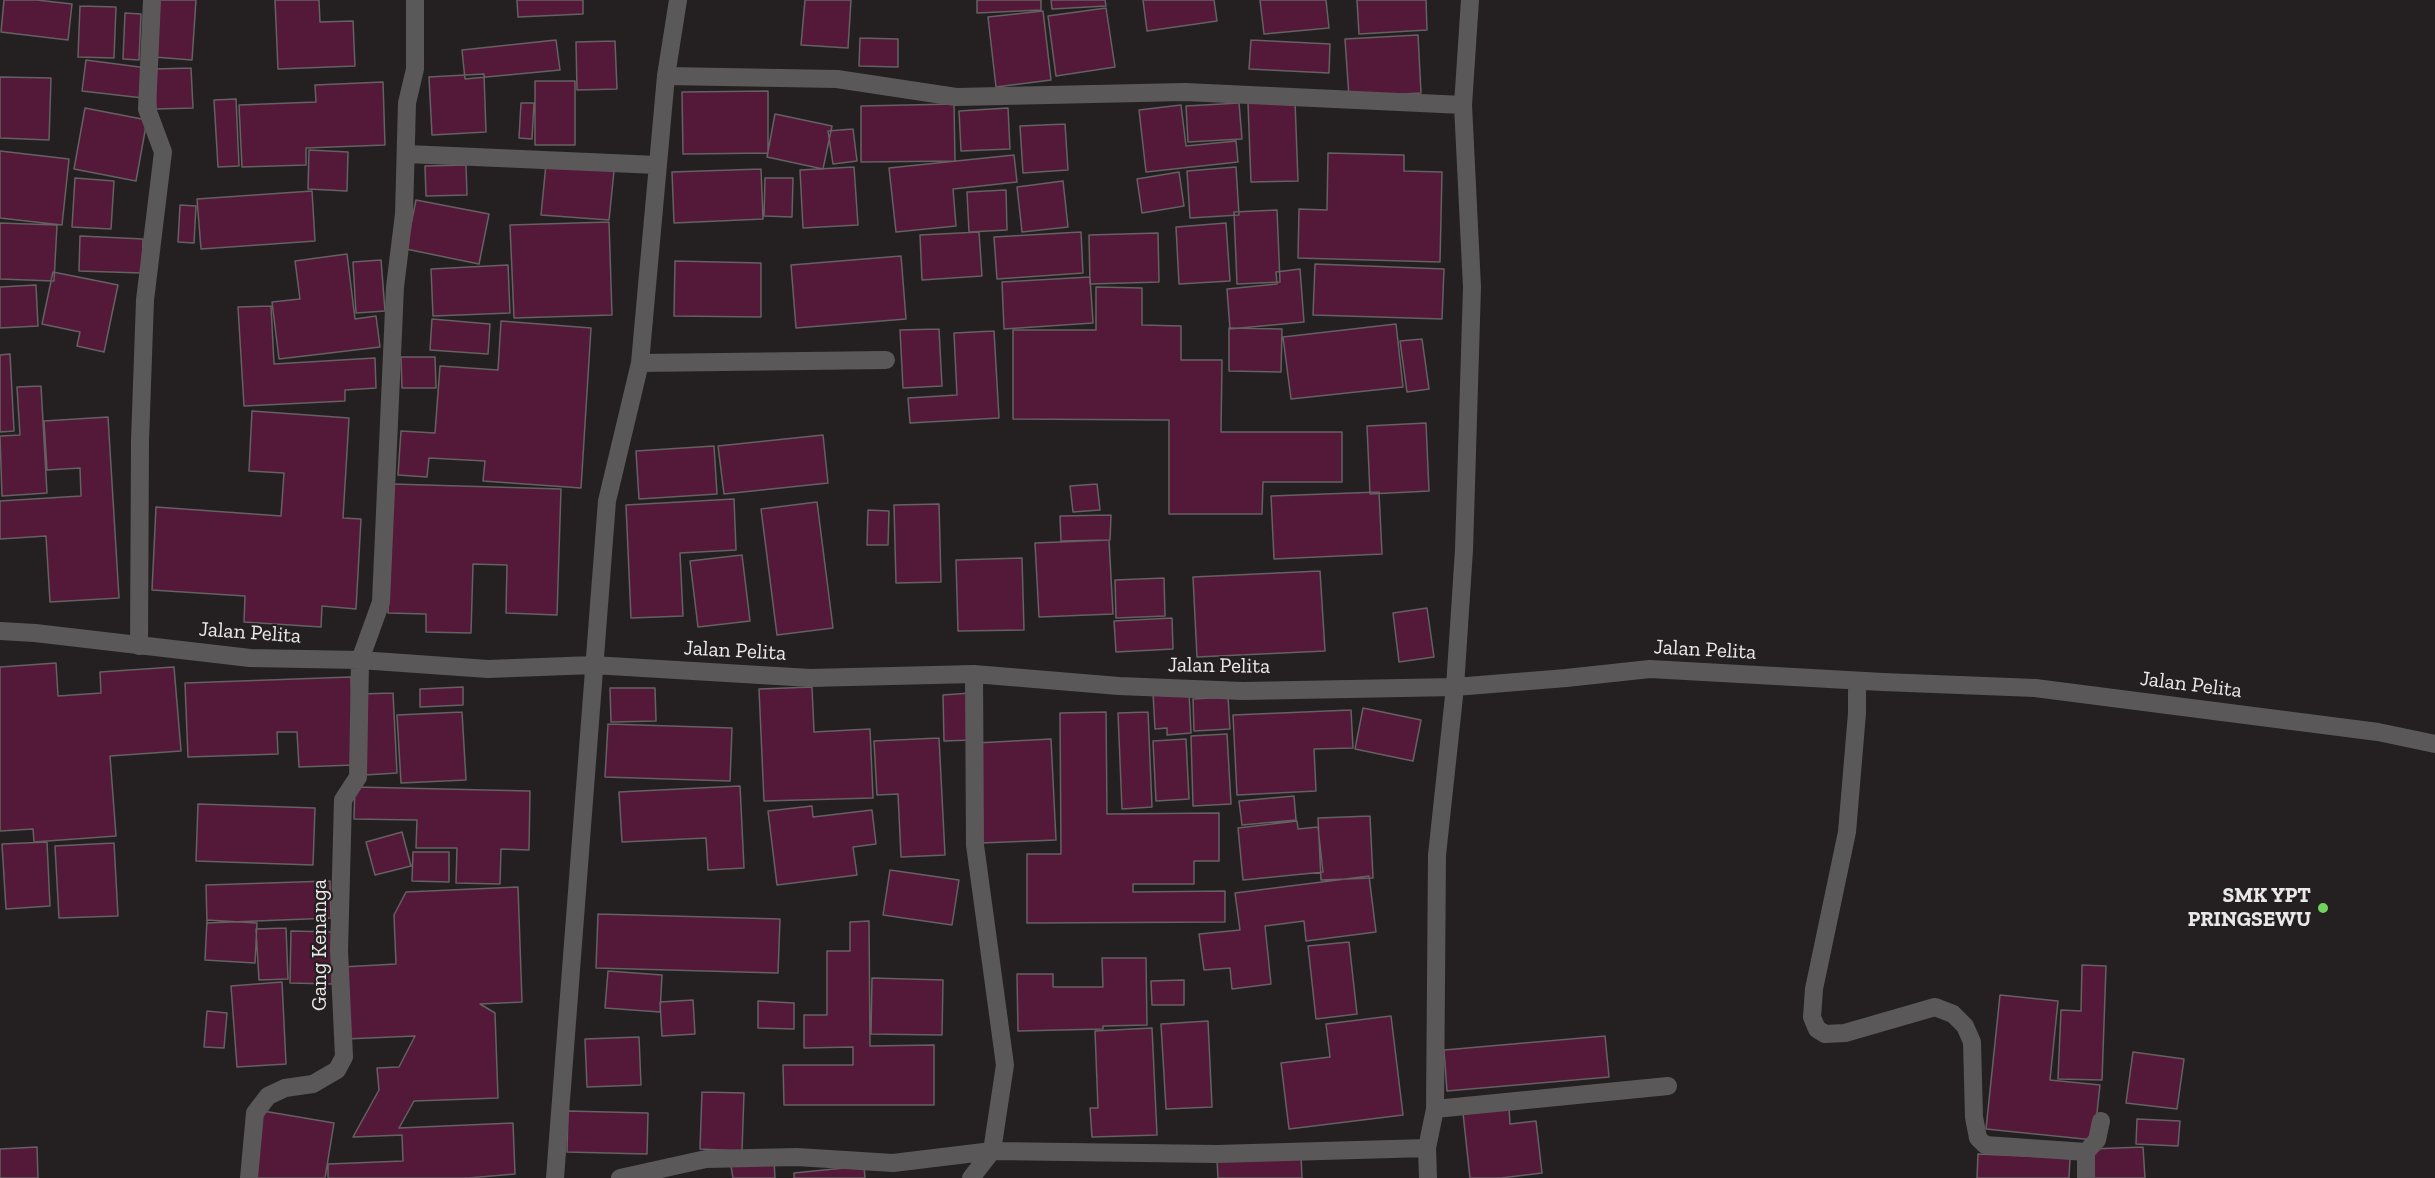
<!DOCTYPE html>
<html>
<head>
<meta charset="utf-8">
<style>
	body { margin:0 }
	canvas { display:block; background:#242021 }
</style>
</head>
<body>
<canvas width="2435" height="1178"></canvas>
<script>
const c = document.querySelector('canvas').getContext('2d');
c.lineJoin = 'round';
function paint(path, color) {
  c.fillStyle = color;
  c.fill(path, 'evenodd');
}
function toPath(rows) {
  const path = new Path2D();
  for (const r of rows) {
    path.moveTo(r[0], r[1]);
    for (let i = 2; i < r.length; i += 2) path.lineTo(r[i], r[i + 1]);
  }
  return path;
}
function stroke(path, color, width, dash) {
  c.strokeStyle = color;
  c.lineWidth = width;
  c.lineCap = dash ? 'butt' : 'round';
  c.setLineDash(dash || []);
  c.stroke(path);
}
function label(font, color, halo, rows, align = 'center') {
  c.font = font + ' "Zilla Slab",serif';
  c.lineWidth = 4.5;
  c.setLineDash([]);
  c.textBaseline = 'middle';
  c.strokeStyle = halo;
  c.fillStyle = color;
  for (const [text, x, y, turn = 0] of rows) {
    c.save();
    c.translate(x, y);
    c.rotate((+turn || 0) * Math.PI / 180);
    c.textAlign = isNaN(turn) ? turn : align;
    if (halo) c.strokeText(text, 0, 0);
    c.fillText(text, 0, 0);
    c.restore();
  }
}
const building = toPath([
	[4,0,37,0,72,4,68,40,1,32,4,0],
	[159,0,196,0,192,60,154,57,159,0],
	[275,0,319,0,320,22,353,21,355,66,278,69,275,0],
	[517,0,583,0,583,14,518,17,517,0],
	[805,0,851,0,848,48,801,45,805,0],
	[977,0,1041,0,1041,10,977,13,977,0],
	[1051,0,1105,0,1106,6,1052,9,1051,0],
	[1143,0,1214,0,1217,21,1147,31,1143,0],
	[1260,0,1326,0,1329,28,1264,34,1260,0],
	[1357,0,1426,0,1427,30,1359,34,1357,0],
	[80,6,116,7,114,58,78,57,80,6],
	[1106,8,1115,67,1056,76,1048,16,1106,8],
	[1043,11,1051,80,996,87,988,17,1043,11],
	[125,13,141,14,139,60,123,59,125,13],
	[1418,35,1421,93,1349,97,1345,39,1418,35],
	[860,38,898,39,898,67,859,66,860,38],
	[556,40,560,70,465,79,462,50,556,40],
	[1251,40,1330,44,1329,73,1249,69,1251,40],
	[615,41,617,89,577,90,576,42,615,41],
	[86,60,147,68,143,98,82,91,86,60],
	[191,68,193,108,156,109,154,69,191,68],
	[484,74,486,132,432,135,429,77,484,74],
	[0,77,51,78,49,140,0,138,0,77],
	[535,81,575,81,575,145,535,145,535,81],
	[383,82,385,145,306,148,306,165,242,167,239,105,316,102,315,85,383,82],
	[768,91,768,153,683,154,682,92,768,91],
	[236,99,239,166,218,167,214,100,236,99],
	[1295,101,1298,181,1251,182,1248,103,1295,101],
	[521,103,534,103,532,139,519,138,521,103],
	[1239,103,1242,139,1188,142,1186,106,1239,103],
	[954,104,955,161,861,162,861,106,954,104],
	[1181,105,1186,146,1236,141,1238,162,1146,172,1139,110,1181,105],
	[85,108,147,120,136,181,74,169,85,108],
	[1008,108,1010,149,961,151,959,111,1008,108],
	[775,114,832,126,823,169,767,157,775,114],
	[1065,124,1068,170,1023,173,1020,126,1065,124],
	[853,129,857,161,833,164,828,131,853,129],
	[309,150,348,152,347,191,308,189,309,150],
	[0,151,69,159,62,225,0,218,0,151],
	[1328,153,1404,155,1404,171,1442,172,1440,262,1298,258,1299,209,1327,210,1328,153],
	[1014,155,1017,182,953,189,956,226,896,232,889,168,1014,155],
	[546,164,614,171,609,220,541,215,546,164],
	[466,165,467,195,426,196,425,166,466,165],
	[854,167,858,225,803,228,800,170,854,167],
	[1236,167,1239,215,1190,218,1187,171,1236,167],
	[761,169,763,219,674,223,672,172,761,169],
	[1179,172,1184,206,1142,213,1137,179,1179,172],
	[75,178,114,181,111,229,72,227,75,178],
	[765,178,793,178,792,217,764,216,765,178],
	[1063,181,1068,227,1022,232,1017,187,1063,181],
	[1006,190,1007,230,969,232,967,192,1006,190],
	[312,191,315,241,201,249,197,199,312,191],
	[416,200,489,214,479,264,406,249,416,200],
	[180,205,196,206,194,243,178,242,180,205],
	[1277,210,1280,282,1237,284,1234,212,1277,210],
	[609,222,612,315,514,318,510,225,609,222],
	[0,223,57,225,54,281,0,279,0,223],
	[1226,223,1230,281,1179,284,1176,227,1226,223],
	[979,232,982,276,922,280,920,235,979,232],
	[1081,232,1083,273,997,279,994,237,1081,232],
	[1158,233,1159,282,1090,284,1089,235,1158,233],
	[80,236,143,239,142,273,79,271,80,236],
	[347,254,355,319,376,316,380,347,279,359,272,302,300,299,295,261,347,254],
	[901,256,906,319,796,328,791,265,901,256],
	[381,260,385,311,356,313,353,262,381,260],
	[675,261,761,263,761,317,674,316,675,261],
	[1315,264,1444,269,1442,319,1313,315,1315,264],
	[508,265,510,313,433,316,431,269,508,265],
	[1300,269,1304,322,1230,329,1227,289,1277,284,1276,272,1300,269],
	[53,272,118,285,104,352,77,346,80,332,42,324,53,272],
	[1090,277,1093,323,1004,329,1002,282,1090,277],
	[36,285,38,326,0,328,0,287,36,285],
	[1096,287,1142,288,1142,325,1181,326,1181,360,1222,360,1221,432,1342,432,1342,482,1263,482,1262,514,1169,514,1169,420,1013,419,1013,330,1096,330,1096,287],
	[271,306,274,364,375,358,376,388,345,390,345,401,244,406,238,307,271,306],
	[432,319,490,324,488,354,430,350,432,319],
	[501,321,591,328,581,488,483,481,485,461,429,458,427,477,398,475,401,431,435,433,440,366,498,370,501,321],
	[1396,324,1403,387,1291,399,1283,337,1396,324],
	[1229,328,1282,329,1281,372,1229,371,1229,328],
	[939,329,942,386,903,388,900,330,939,329],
	[994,331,999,418,910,423,908,398,957,395,954,333,994,331],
	[1422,339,1429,389,1407,392,1400,341,1422,339],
	[10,354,14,431,0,432,0,355,10,354],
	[401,357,435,357,436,388,402,388,401,357],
	[41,386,47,493,2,496,0,436,20,435,17,387,41,386],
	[252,411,349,418,343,518,361,519,356,609,322,606,321,627,244,622,245,596,152,590,156,507,281,516,284,473,249,471,252,411],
	[108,417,119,598,50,602,46,536,0,539,0,501,81,496,80,468,47,470,44,421,108,417],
	[1426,423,1429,491,1370,494,1367,426,1426,423],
	[823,435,828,483,724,494,718,446,823,435],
	[714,446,717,494,639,499,636,451,714,446],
	[392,484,561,489,557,615,506,613,507,565,473,564,471,633,426,632,426,614,388,613,392,484],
	[1097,484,1100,510,1073,512,1070,486,1097,484],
	[1379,492,1382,554,1274,559,1271,496,1379,492],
	[734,499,736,550,680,553,683,616,631,618,626,505,734,499],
	[817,502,833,628,777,635,761,509,817,502],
	[939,504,941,582,896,583,894,505,939,504],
	[868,510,889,511,888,545,867,545,868,510],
	[1111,515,1110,540,1061,541,1060,516,1111,515],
	[1109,540,1113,614,1039,617,1035,543,1109,540],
	[742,555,750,621,698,627,690,561,742,555],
	[1022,558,1024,630,958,631,956,560,1022,558],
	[1320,571,1325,651,1197,657,1193,577,1320,571],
	[1164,578,1165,616,1116,618,1115,580,1164,578],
	[1427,608,1434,657,1399,662,1393,613,1427,608],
	[1172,618,1173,649,1116,652,1114,621,1172,618],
	[56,663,58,696,101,693,100,672,174,667,181,751,110,756,116,836,34,842,33,829,0,831,0,667,56,663],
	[351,677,354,765,299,767,297,732,277,732,278,754,188,757,185,683,351,677],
	[463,687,463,705,420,707,420,689,463,687],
	[812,687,814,732,870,729,873,798,764,801,759,689,812,687],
	[610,688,655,688,656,721,611,722,610,688],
	[1189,692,1191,733,1167,735,1167,728,1155,729,1153,693,1189,692],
	[393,693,397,773,364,775,360,694,393,693],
	[971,693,972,740,944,741,943,695,971,693],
	[1228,697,1230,729,1194,731,1193,699,1228,697],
	[1363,708,1421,720,1413,761,1355,749,1363,708],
	[1351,710,1353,748,1314,749,1316,791,1237,795,1233,715,1351,710],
	[462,712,466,780,401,783,397,715,462,712],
	[1106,712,1107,814,1219,813,1219,861,1194,861,1194,884,1133,884,1133,892,1225,891,1225,922,1027,923,1027,854,1061,854,1060,713,1106,712],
	[1148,712,1152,807,1122,809,1118,713,1148,712],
	[608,724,732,728,730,781,605,777,608,724],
	[1227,734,1231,804,1193,806,1191,736,1227,734],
	[939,738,945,855,901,857,898,794,877,795,874,741,939,738],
	[1051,739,1056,840,981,843,976,743,1051,739],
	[1186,739,1189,799,1156,801,1153,741,1186,739],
	[740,786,744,868,708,870,706,838,622,842,619,792,740,786],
	[355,787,530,791,529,850,501,849,500,884,456,883,457,848,416,848,417,820,354,819,355,787],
	[1294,796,1296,820,1242,825,1239,801,1294,796],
	[198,804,315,808,313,865,196,861,198,804],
	[812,806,813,817,872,810,876,844,853,847,857,875,777,885,768,811,812,806],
	[1370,816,1373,878,1321,880,1318,818,1370,816],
	[1297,821,1298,829,1318,827,1323,872,1243,880,1238,828,1297,821],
	[402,832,411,866,375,875,366,842,402,832],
	[47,842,50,906,6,909,2,844,47,842],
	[114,843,118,916,59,918,55,846,114,843],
	[413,852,449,852,449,882,412,881,413,852],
	[890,870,959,880,952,925,883,915,890,870],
	[1369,876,1376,932,1306,941,1304,921,1265,926,1271,984,1232,989,1230,968,1204,970,1199,934,1240,930,1235,893,1369,876],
	[330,881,331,918,207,923,206,885,330,881],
	[518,887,522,1002,480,1004,495,1013,498,1098,414,1101,399,1128,513,1123,515,1174,468,1178,328,1178,328,1164,403,1161,402,1135,353,1137,379,1090,377,1068,399,1067,415,1036,345,1039,342,967,396,964,394,915,406,892,518,887],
	[598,914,780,919,778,973,596,968,598,914],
	[207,920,257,923,255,963,205,960,207,920],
	[869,921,870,1046,934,1045,934,1105,784,1105,783,1065,853,1065,853,1047,804,1048,804,1015,827,1015,827,951,850,951,850,922,869,921],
	[286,928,288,979,259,980,256,929,286,928],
	[291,931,333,932,332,984,290,983,291,931],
	[1349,942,1357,1014,1316,1019,1308,946,1349,942],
	[1102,958,1146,958,1147,1025,1103,1026,1103,1029,1018,1031,1017,974,1053,974,1053,987,1103,987,1102,958],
	[2082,965,2106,966,2102,1080,2058,1079,2061,1010,2081,1011,2082,965],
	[608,971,662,975,660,1012,605,1008,608,971],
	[872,978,943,980,942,1035,871,1034,872,978],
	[1184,980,1184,1005,1152,1005,1151,981,1184,980],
	[282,982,286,1064,237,1067,231,986,282,982],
	[2000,995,2058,1001,2050,1080,2100,1085,2094,1140,1986,1129,2000,995],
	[693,1000,695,1034,662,1036,660,1002,693,1000],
	[758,1001,794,1003,794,1029,758,1028,758,1001],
	[207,1011,227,1013,224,1048,204,1047,207,1011],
	[1391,1016,1403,1115,1289,1129,1281,1063,1330,1057,1326,1024,1391,1016],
	[1208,1021,1212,1107,1166,1109,1161,1024,1208,1021],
	[1152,1028,1157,1135,1092,1137,1090,1108,1098,1108,1095,1031,1152,1028],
	[1605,1036,1609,1077,1447,1091,1444,1050,1605,1036],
	[639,1037,641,1085,587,1087,585,1039,639,1037],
	[2133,1052,2184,1059,2177,1109,2126,1103,2133,1052],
	[702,1092,744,1093,742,1151,700,1149,702,1092],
	[1509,1108,1510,1124,1536,1121,1542,1173,1501,1178,1470,1178,1463,1113,1509,1108],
	[263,1111,334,1123,325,1178,253,1178,263,1111],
	[568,1111,648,1113,647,1154,567,1152,568,1111],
	[2137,1119,2180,1121,2178,1146,2136,1144,2137,1119],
	[37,1147,38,1178,0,1178,0,1149,37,1147],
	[2143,1147,2145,1178,2092,1178,2091,1149,2143,1147],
	[1978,1154,2070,1158,2069,1178,1977,1178,1978,1154],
	[1301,1156,1302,1178,1218,1178,1217,1159,1301,1156],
	[774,1161,775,1178,733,1178,731,1166,774,1161],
	[864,1166,865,1178,794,1178,794,1173,864,1166]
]);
paint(building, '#541938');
stroke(building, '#656062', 1.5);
stroke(toPath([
	[666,76,837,79,956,97,1185,92,1463,105],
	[407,154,657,165],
	[640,363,886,360],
	[0,631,35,633,250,658,360,660,488,669,593,665,810,678,974,674,1119,686,1243,691,1455,687,1566,678,1650,669,1883,682,2035,688,2378,732,2435,744],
	[139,646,140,441,145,300,163,152,147,109,152,0],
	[1857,681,1857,713,1847,832,1814,989,1812,1017,1817,1029,1825,1034,1845,1033,1935,1007,1953,1014,1965,1026,1972,1042,1974,1117,1978,1138,1985,1145,2086,1152],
	[1435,1109,1668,1086],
	[249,1178,255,1113,268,1096,285,1088,313,1084,337,1070,344,1057,339,950,343,800,358,777,360,660,381,602,395,287,404,214,407,103,415,69,415,0],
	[555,1178,607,501,640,363,666,76,678,0],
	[620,1178,706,1159,797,1157,893,1163,992,1151,1217,1154,1427,1148],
	[971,1178,992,1151,1005,1065,975,845,974,674],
	[1428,1178,1427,1148,1435,1109,1437,855,1455,687,1464,550,1472,287,1463,105,1470,0],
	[2086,1178,2086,1152,2097,1140,2101,1121]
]), '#5b5859', 18);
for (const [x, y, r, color] of [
	[2323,908,6,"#71d35e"]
]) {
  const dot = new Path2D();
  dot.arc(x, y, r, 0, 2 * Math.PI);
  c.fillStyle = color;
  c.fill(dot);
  stroke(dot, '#242021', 2);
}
label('21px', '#eae8e9', '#242021', [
	["Jalan Pelita",250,633,4],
	["Jalan Pelita",1705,650,3],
	["Jalan Pelita",735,651,3],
	["Jalan Pelita",1219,666,1],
	["Jalan Pelita",2191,685,7],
	["Gang Kenanga",320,945,-90]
]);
label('bold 21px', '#eae8e9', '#242021', [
	["SMK YPT",2311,896],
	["PRINGSEWU",2311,920]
], 'right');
</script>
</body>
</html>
